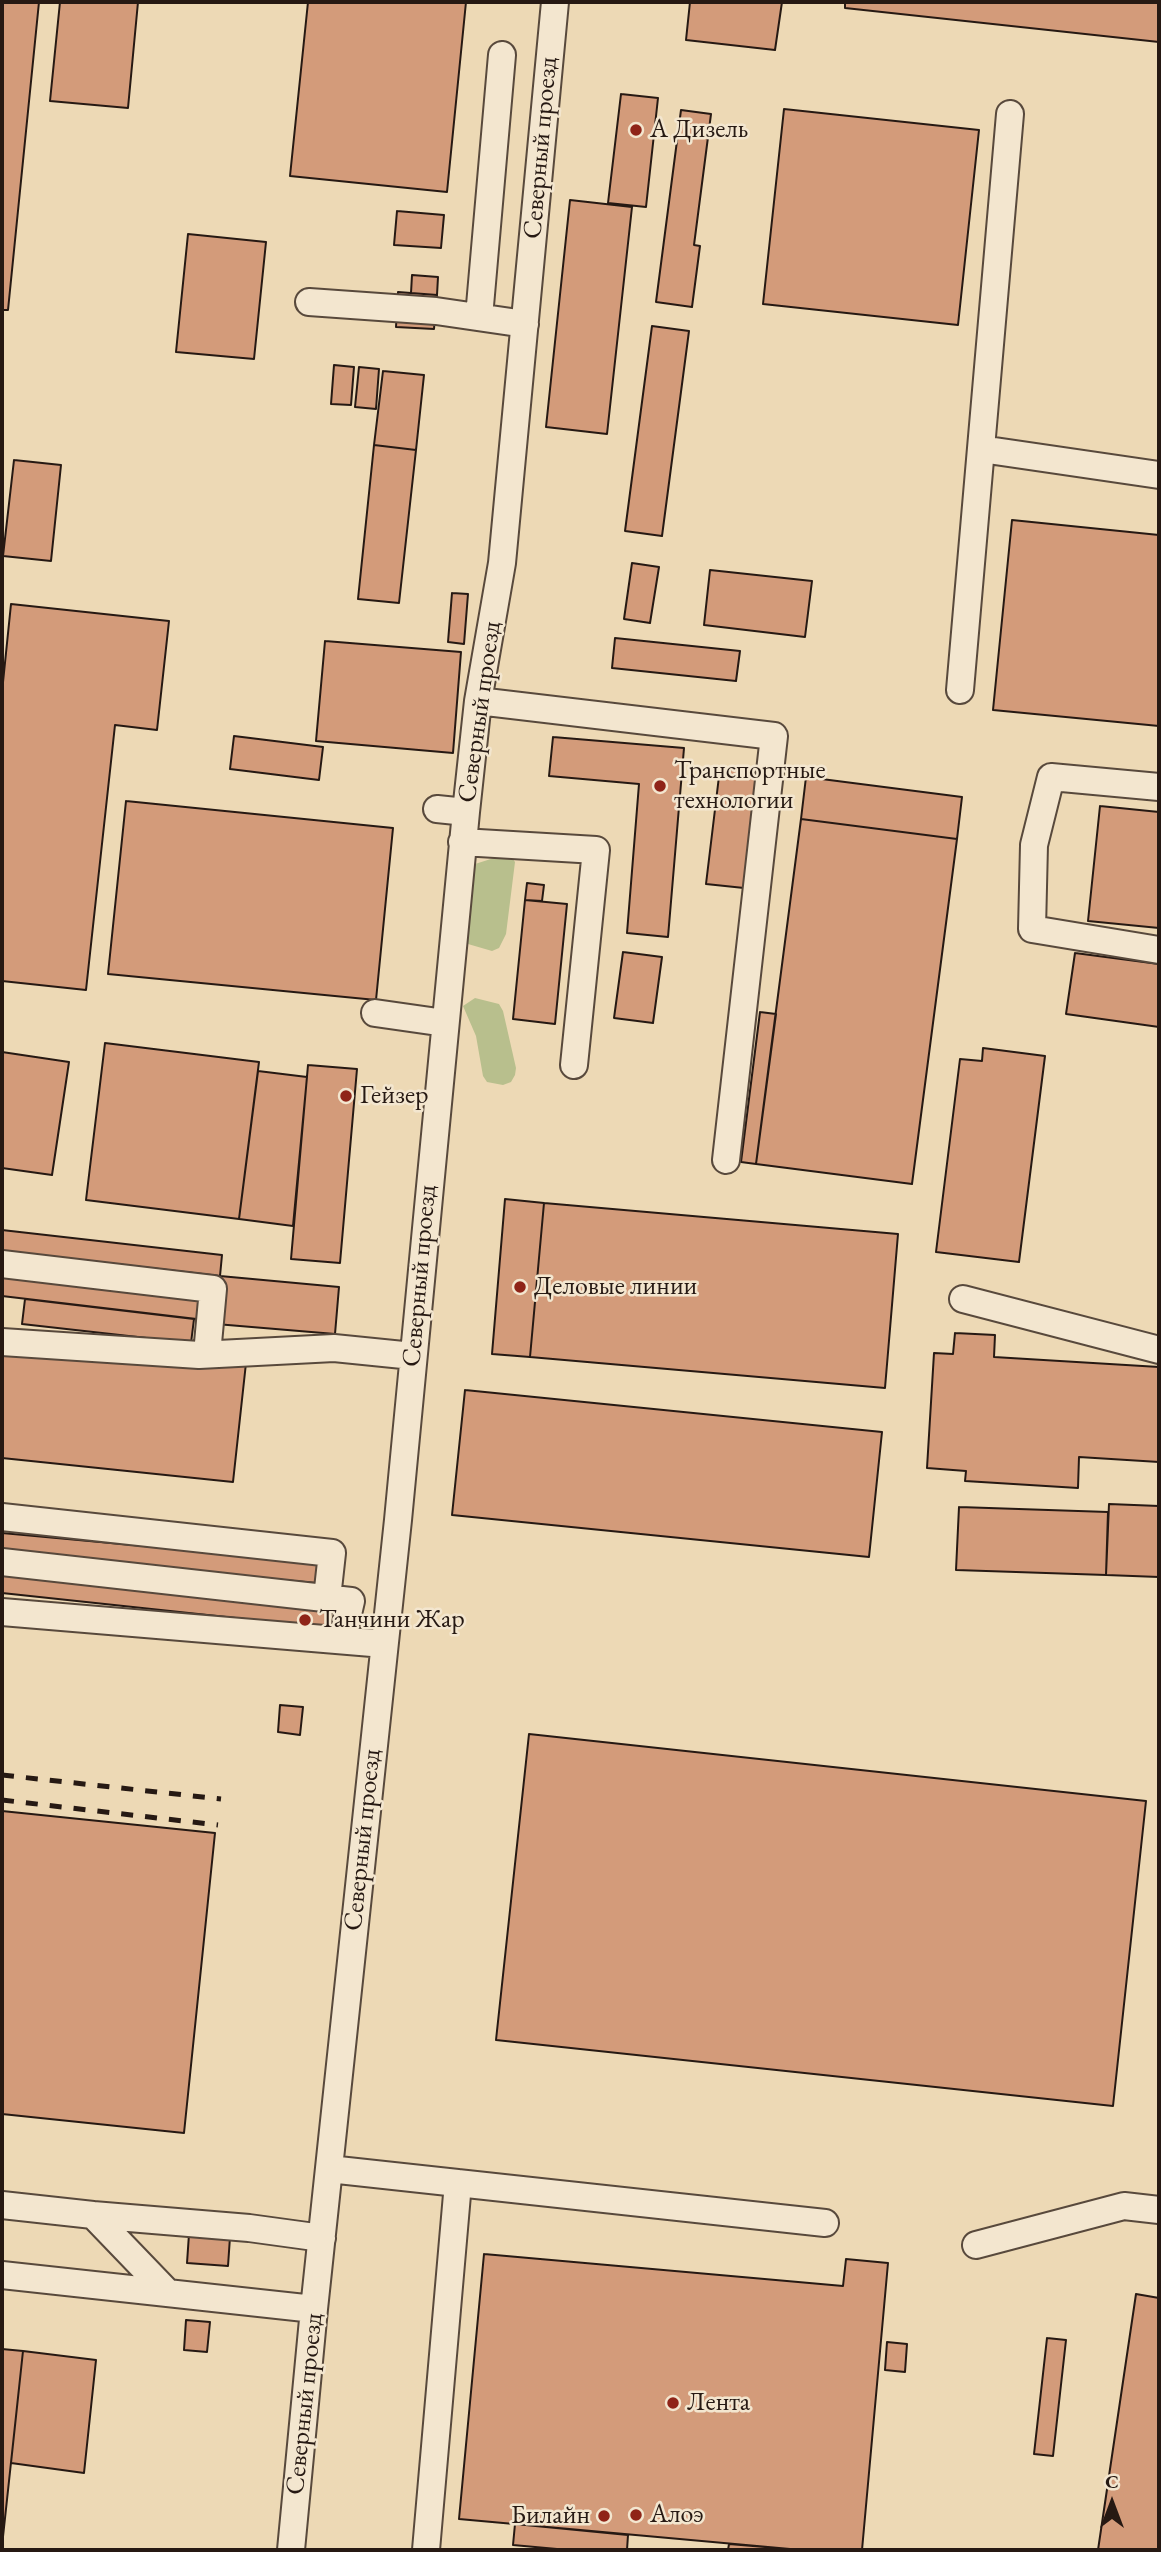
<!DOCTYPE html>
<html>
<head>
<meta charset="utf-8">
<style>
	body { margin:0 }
	#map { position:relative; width:1161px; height:2552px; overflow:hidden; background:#edd9b5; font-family:"EB Garamond",serif }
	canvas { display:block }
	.frame { position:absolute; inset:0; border:4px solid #261913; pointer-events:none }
	.north { position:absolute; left:1077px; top:2468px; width:70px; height:70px; -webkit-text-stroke:5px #f3e6cf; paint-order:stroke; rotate:0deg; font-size:19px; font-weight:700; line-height:28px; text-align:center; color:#261913 }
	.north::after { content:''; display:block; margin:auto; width:24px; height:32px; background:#261913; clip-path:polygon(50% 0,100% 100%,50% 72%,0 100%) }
</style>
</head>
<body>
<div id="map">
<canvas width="1161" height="2552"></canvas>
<div class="frame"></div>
<div class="north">С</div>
</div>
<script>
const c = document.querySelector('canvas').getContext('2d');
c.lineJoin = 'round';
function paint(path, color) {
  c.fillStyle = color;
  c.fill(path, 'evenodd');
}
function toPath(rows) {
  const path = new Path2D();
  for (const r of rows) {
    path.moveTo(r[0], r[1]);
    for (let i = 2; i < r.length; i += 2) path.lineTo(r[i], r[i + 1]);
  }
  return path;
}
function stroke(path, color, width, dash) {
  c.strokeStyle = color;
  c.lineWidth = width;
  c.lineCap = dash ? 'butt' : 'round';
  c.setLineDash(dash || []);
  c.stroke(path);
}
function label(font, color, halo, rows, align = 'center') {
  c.font = font + ' "EB Garamond",serif';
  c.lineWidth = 5;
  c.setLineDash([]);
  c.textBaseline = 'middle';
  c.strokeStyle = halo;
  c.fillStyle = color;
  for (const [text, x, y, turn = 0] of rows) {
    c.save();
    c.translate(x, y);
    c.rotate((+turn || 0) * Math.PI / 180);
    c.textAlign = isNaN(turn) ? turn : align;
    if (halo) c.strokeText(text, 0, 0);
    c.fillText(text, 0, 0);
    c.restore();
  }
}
paint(toPath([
	[510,855,515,862,506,934,499,948,492,951,468,944,465,937,472,865,497,857],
	[475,998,499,1004,503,1011,516,1068,515,1075,511,1082,503,1085,487,1082,483,1076,476,1036,463,1006]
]), '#b8bf8d');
const building = toPath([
	[2,2,39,2,8,310,2,310,2,2],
	[60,2,138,2,128,108,50,101,60,2],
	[308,2,466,2,447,192,290,176,308,2],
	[690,2,782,2,775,50,686,40,690,2],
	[845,2,1159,2,1159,42,845,8,845,2],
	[621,94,658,98,646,207,608,203,621,94],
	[784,109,979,130,958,325,763,304,784,109],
	[681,110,711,114,694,245,700,246,692,307,656,302,681,110],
	[570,200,632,207,607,434,546,427,570,200],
	[397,211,444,215,441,248,394,245,397,211],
	[188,234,266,242,254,359,176,352,188,234],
	[412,275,438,277,437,295,411,293,412,275],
	[398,292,437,295,434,329,396,327,398,292],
	[652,326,689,331,662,536,625,531,652,326],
	[334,365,354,367,351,405,331,404,334,365],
	[359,367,379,369,376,409,355,407,359,367],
	[383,371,424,375,416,450,374,445,383,371],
	[374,445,416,450,399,603,358,599,374,445],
	[14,460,61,465,51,561,3,556,14,460],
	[1012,520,1159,535,1159,726,993,710,1012,520],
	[632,563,659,567,650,623,624,619,632,563],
	[710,570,812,581,805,637,704,625,710,570],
	[452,593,468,594,464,644,448,642,452,593],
	[11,604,169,621,157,730,115,725,86,990,2,981,2,692,11,604],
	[615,638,740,651,736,681,612,668,615,638],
	[325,641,461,652,453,753,316,741,325,641],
	[234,736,323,747,319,780,230,769,234,736],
	[553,737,684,748,668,937,627,933,639,784,549,776,553,737],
	[720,768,757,773,744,888,706,884,720,768],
	[806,777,962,797,957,839,801,819,806,777],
	[126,801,393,828,376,1000,108,974,126,801],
	[1100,806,1159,812,1159,928,1088,921,1100,806],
	[801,819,957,839,912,1184,756,1164,801,819],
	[527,883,544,885,542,901,525,900,527,883],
	[525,900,567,904,555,1024,513,1019,525,900],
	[623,952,662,957,653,1023,614,1018,623,952],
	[1075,953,1159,964,1159,1027,1066,1014,1075,953],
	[760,1012,776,1014,756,1164,741,1162,760,1012],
	[105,1043,259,1062,239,1219,86,1200,105,1043],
	[983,1048,1045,1056,1019,1262,936,1252,960,1059,982,1061,983,1048],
	[2,1052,69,1062,52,1175,2,1168,2,1052],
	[308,1065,357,1069,340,1263,291,1259,308,1065],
	[258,1071,307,1077,293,1226,239,1219,258,1071],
	[505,1199,544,1203,530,1357,492,1354,505,1199],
	[544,1203,898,1234,885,1388,530,1357,544,1203],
	[2,1230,222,1255,220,1276,2,1251,2,1230],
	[2,1275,207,1299,205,1320,2,1296,2,1275],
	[220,1276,339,1287,335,1334,216,1324,220,1276],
	[25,1299,194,1319,191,1343,22,1324,25,1299],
	[955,1333,995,1335,994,1357,1159,1367,1159,1462,1079,1457,1078,1488,965,1481,966,1471,927,1468,934,1353,953,1354,955,1333],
	[2,1337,246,1363,233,1482,2,1458,2,1337],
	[465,1390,882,1432,869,1557,452,1515,465,1390],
	[1109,1504,1159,1506,1159,1577,1106,1575,1109,1504],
	[959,1507,1108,1512,1106,1575,956,1570,959,1507],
	[2,1533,318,1562,316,1583,2,1554,2,1533],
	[2,1574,331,1607,329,1628,2,1593,2,1574],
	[280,1705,303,1707,300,1735,278,1732,280,1705],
	[529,1734,1146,1801,1113,2106,496,2040,529,1734],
	[2,1811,215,1833,184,2133,2,2114,2,1811],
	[189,2234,230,2237,228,2266,187,2263,189,2234],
	[484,2254,843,2286,846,2259,888,2263,862,2550,801,2550,459,2519,484,2254],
	[1136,2294,1159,2298,1159,2550,1098,2550,1136,2294],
	[186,2320,210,2322,207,2352,184,2350,186,2320],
	[1047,2338,1066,2340,1053,2456,1034,2454,1047,2338],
	[887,2342,907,2344,905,2372,885,2370,887,2342],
	[2,2349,23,2351,2,2546,2,2349],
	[23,2351,96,2360,84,2473,11,2463,23,2351],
	[515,2524,628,2535,627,2550,568,2550,513,2545,515,2524],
	[729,2544,801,2550,728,2550,729,2544]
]);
paint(building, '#d39b7a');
stroke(building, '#261913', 2);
const minor = toPath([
	[309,302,436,311,525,324],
	[479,317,502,55],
	[981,449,1159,475],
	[960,690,1010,114],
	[478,701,774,736,726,1160],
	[1159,787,1051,777,1034,845,1032,929,1159,950],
	[437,809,466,812],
	[462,842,596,850,574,1065],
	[375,1013,445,1023],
	[2,1264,213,1289,207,1354],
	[963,1299,1159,1350],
	[2,1342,199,1355,334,1348,413,1356],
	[2,1517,332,1553,327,1598],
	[2,1562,351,1601,342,1640],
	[2,1612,384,1644],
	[329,2169,825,2223],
	[2,2205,93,2215,168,2293],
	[93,2215,249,2228,322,2238],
	[976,2245,1124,2206,1159,2210],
	[2,2275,314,2309],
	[291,2550,314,2309,398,1520,466,812,478,701,502,563,555,2],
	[426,2550,458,2183]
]);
stroke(minor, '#58493c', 30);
stroke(minor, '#f3e6cf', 26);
stroke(toPath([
	[2,1775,221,1799],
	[2,1800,218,1825]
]), '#261913', 5, [12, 12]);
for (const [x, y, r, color] of [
	[636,130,7,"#8f2418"],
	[660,786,7,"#8f2418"],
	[346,1096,7,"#8f2418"],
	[520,1287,7,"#8f2418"],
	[305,1620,7,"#8f2418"],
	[673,2403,7,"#8f2418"],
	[636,2515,7,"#8f2418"],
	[604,2516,7,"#8f2418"]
]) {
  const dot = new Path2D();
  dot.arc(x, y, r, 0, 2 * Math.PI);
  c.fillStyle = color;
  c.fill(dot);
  stroke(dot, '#f3e6cf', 2.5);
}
label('26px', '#261913', '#f3e6cf', [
	["А Дизель",650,130],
	["Транспортные",674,771],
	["технологии",674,801],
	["Гейзер",360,1096],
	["Деловые линии",534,1287],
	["Танчини Жар",319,1620],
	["Лента",687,2403],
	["Алоэ",650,2515],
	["Билайн",590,2516,"right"]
], 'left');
label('26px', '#261913', '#f3e6cf', [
	["Северный проезд",541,148,-85],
	["Северный проезд",480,712,-82],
	["Северный проезд",420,1276,-85],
	["Северный проезд",363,1840,-84],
	["Северный проезд",305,2404,-84]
]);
</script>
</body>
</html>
